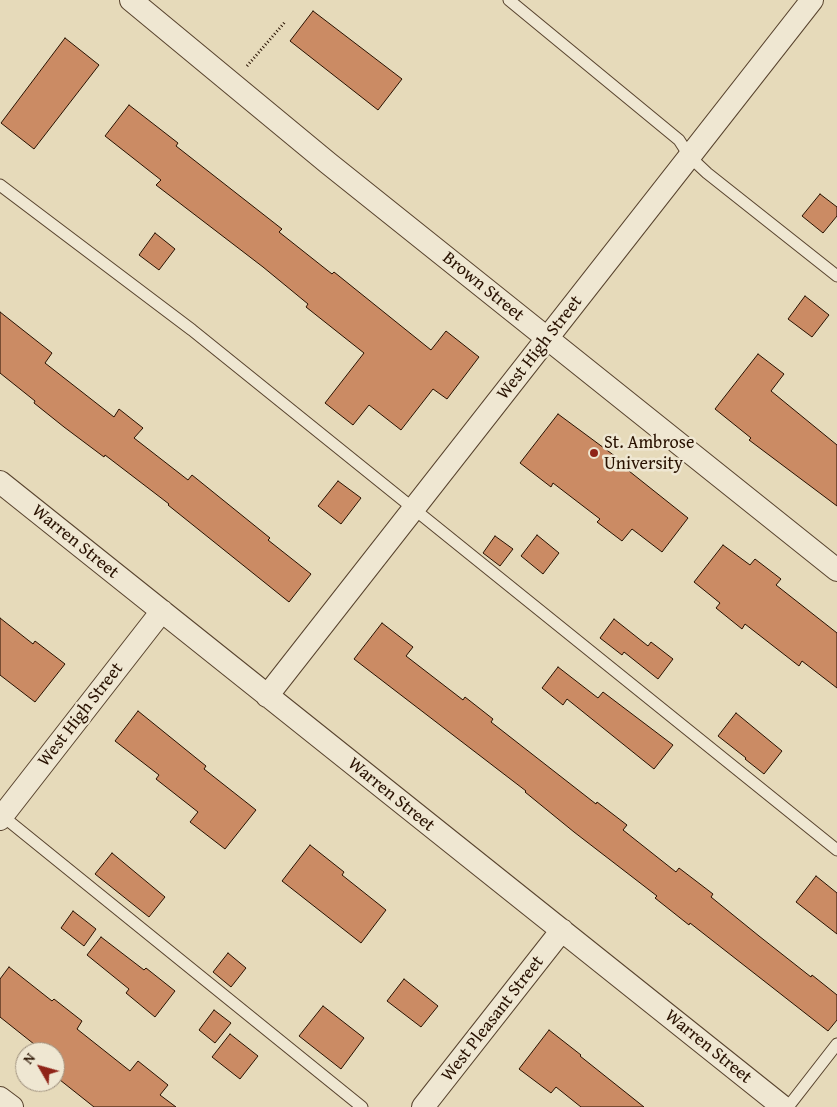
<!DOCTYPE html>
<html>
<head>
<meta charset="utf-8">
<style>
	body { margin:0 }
	#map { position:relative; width:837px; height:1107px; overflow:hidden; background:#e6daba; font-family:"Gentium Book Plus",serif }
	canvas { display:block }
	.north { position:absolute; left:15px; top:1042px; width:50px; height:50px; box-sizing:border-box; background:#efe7d2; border:1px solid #9f917e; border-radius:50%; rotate:308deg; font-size:14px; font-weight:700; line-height:20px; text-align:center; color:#281100 }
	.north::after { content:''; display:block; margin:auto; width:18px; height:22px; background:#8f2418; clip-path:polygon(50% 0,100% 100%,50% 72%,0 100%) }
</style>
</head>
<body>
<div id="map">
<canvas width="837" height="1107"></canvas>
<div class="north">N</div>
</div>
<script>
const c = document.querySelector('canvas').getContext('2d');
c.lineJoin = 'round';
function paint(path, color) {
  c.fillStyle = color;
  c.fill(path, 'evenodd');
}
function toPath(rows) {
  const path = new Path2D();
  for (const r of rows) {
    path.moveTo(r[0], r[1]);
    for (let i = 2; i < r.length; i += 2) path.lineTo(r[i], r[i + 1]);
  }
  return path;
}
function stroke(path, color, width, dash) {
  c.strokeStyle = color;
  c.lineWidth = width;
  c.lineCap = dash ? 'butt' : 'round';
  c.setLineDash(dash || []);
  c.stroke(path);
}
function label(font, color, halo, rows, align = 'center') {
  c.font = font + ' "Gentium Book Plus",serif';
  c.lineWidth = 5;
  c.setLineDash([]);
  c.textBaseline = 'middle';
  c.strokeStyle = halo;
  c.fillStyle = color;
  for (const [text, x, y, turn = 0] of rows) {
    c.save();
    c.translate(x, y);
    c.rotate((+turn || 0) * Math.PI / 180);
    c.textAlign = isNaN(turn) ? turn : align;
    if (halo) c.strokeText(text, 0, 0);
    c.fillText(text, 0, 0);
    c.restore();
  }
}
const building = toPath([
	[313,11,402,79,378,110,290,41,313,11],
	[65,38,99,65,34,149,1,123,65,38],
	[129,105,178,143,176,146,282,229,279,232,332,274,334,272,431,350,446,331,479,357,447,399,433,389,401,430,369,405,353,425,325,403,364,353,306,307,308,304,263,267,156,185,161,180,105,136,129,105],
	[820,194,837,207,837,216,823,233,802,216,820,194],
	[155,233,175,249,159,270,139,255,155,233],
	[805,296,829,315,812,337,788,319,805,296],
	[0,312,52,353,45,363,114,417,119,409,143,428,134,438,188,480,192,475,270,538,268,540,311,574,289,602,168,505,169,504,105,455,104,457,64,427,34,403,35,401,0,373,0,312],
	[758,354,784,374,771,391,837,445,837,506,749,440,751,438,715,409,758,354],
	[558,414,631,468,629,471,688,518,662,552,632,529,622,541,597,522,600,519,553,483,551,487,520,463,558,414],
	[338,481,361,498,341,524,318,506,338,481],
	[537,535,559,553,543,574,521,556,537,535],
	[495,536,513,549,500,566,483,553,495,536],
	[723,545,750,565,755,559,781,579,776,585,837,633,837,688,802,661,799,666,745,624,742,629,716,608,720,603,694,582,723,545],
	[0,618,33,644,35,641,65,664,35,702,0,675,0,618],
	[614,619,648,646,651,642,673,659,658,679,624,652,622,655,600,638,614,619],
	[382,623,413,647,406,656,463,700,465,697,493,719,491,722,596,804,597,802,627,825,623,830,676,872,679,868,713,894,711,897,759,936,811,977,812,975,837,995,837,1020,828,1031,690,923,689,925,655,898,657,896,574,832,525,792,526,791,354,659,382,623],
	[558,667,598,698,603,692,673,745,654,769,567,699,563,705,542,688,558,667],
	[138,711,206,766,204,769,256,810,225,849,190,822,198,812,156,779,159,775,115,741,138,711],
	[736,713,782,751,764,774,745,759,746,758,718,736,736,713],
	[310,845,344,872,342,875,386,910,361,943,282,881,310,845],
	[112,853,165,897,149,917,95,874,112,853],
	[816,876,837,893,837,934,796,902,816,876],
	[73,911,96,929,84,946,61,928,73,911],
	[101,937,144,970,146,968,175,991,155,1017,126,993,129,989,87,955,101,937],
	[228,953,246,968,231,987,213,972,228,953],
	[9,967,52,1001,54,999,82,1021,77,1029,130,1071,138,1061,168,1085,160,1095,176,1107,94,1107,55,1076,55,1052,44,1052,0,1017,0,979,9,967],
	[404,979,438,1006,421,1027,387,1001,404,979],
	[323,1006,364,1038,341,1069,299,1036,323,1006],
	[214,1010,231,1023,215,1043,199,1030,214,1010],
	[549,1030,581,1055,580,1056,644,1107,581,1107,556,1087,551,1093,519,1069,549,1030],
	[230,1034,258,1056,240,1079,212,1057,230,1034]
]);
paint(building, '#cb8b64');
stroke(building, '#281100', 1);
const service = toPath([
	[509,0,679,140,690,157,707,173,837,276],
	[0,185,192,330,837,850],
	[0,814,362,1107],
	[788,1107,837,1044]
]);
const minor = toPath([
	[131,0,328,163,837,570],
	[0,482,783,1107],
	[267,696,812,0],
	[0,819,162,611],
	[0,1098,12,1107],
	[423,1107,562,930]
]);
stroke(service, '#58432e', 13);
stroke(minor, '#58432e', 24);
stroke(toPath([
	[247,66,285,22]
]), '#281100', 3, [1, 2.5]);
stroke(service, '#efe7d2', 11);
stroke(minor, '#efe7d2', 22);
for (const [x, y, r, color] of [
	[594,453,5,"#8f2418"]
]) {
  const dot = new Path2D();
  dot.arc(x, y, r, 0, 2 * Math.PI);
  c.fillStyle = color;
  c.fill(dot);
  stroke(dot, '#efe7d2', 2);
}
label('18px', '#281100', '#efe7d2', [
	["Brown Street",483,287,39],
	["West High Street",540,348,-52],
	["Warren Street",75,542,39],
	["West High Street",81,715,-52],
	["Warren Street",391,795,39],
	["West Pleasant Street",493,1019,-52],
	["Warren Street",708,1047,39]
]);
label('18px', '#281100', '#efe7d2', [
	["St. Ambrose",604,443],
	["University",604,464]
], 'left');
</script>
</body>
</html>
